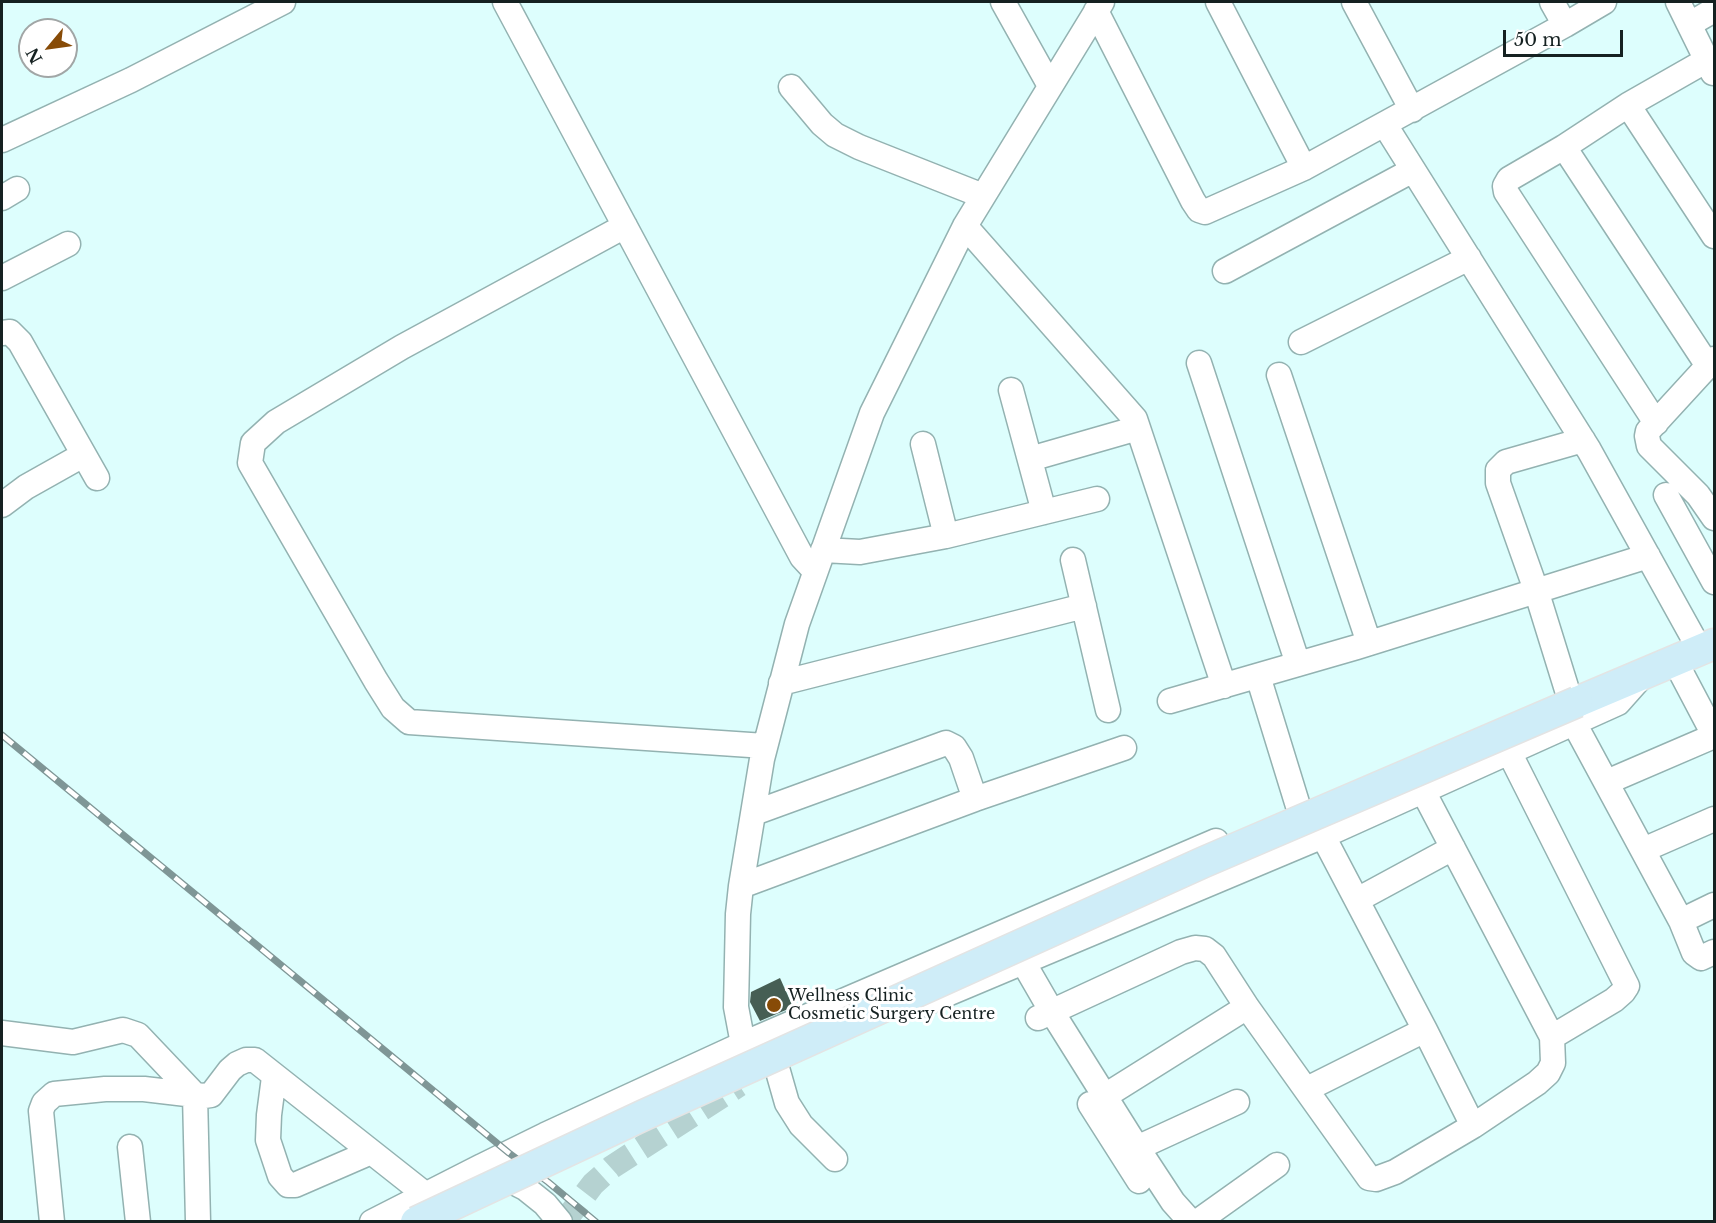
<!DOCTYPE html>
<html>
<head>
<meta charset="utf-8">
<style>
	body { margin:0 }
	#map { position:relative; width:1716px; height:1223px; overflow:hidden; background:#ddfefd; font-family:"Libre Baskerville",serif }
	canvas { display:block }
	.frame { position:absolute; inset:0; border:3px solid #152121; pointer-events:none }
	.north { position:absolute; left:18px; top:18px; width:60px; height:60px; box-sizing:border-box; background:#fff; border:2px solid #a1a6a6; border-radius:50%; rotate:241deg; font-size:16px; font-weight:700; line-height:24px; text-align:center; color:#152121 }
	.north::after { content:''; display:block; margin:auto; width:21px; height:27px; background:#874b07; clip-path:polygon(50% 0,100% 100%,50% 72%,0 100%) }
	.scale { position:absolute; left:1503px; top:30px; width:120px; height:27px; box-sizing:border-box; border:3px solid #152121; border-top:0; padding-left:8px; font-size:18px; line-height:21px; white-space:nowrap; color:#152121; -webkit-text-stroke:4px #fff; paint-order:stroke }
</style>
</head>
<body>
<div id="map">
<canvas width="1716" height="1223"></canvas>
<div class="frame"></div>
<div class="north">N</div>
<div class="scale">50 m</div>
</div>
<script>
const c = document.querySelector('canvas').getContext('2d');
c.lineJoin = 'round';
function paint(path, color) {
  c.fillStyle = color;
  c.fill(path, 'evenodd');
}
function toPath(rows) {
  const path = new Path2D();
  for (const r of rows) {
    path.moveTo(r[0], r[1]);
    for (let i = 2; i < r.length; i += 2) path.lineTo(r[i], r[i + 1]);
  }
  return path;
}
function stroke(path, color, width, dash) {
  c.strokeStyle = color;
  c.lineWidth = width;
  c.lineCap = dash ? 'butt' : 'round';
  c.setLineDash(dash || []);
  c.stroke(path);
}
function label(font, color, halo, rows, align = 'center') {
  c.font = font + ' "Libre Baskerville",serif';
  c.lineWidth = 6;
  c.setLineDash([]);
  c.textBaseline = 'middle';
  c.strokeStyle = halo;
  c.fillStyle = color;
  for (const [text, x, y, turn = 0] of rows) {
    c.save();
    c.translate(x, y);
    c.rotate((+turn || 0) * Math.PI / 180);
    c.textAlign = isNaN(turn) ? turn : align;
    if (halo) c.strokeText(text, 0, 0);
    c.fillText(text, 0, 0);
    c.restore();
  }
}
paint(toPath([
	[780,978,793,1007,760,1021,750,1002,751,992]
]), '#465e54');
stroke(toPath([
	[564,1222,593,1184,612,1167,739,1085]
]), '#b5d2d1', 24, [24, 12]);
const minor = toPath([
	[505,2,802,557,815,571],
	[1003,2,1050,86],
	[1218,2,1304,168],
	[1354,2,1412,110],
	[1552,2,1565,25],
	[1678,2,1713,73],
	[1096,11,1193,201,1199,210,1205,212,1304,168,1565,25,1604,2],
	[1690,24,1714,10],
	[791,87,822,124,835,135,859,147,983,196],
	[1628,105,1714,236],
	[1385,125,1589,450,1700,650],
	[2,140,131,80,283,2],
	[1564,147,1708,366],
	[2,198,17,189],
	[625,226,402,347,276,422,253,443,250,463,376,681,393,708,409,722,765,746],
	[965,226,1135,419,1224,686],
	[1225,271,1413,170],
	[2,278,68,244],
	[2,333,10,332,20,342,97,478],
	[1301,342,1469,258],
	[1714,359,1648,431,1647,436,1649,446,1698,495,1714,518],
	[1199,363,1298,664],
	[1279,375,1369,643],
	[1011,390,1044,512],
	[1656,423,1506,192,1505,186,1509,179,1564,147,1628,105,1707,60],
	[923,444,946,536],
	[1030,459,1138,428],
	[1666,495,1714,582],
	[2,505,26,487,83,455],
	[823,550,860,552,946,536,1097,499],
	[1073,560,1108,710],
	[1675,661,1714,735],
	[1258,676,1298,806],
	[781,683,1084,606],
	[1567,690,1536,590,1498,483,1498,470,1506,462,1583,440],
	[1170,701,1357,647,1648,556],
	[1574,723,1681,921,1694,953,1701,958,1714,952],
	[1509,752,1627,986,1623,992,1614,1000,1552,1037],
	[1607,782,1714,736],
	[1423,791,1552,1037,1553,1063,1548,1073,1537,1083,1473,1126],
	[754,813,946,743,954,747,961,758,975,799],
	[1643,850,1714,819],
	[741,886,975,799,1124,748],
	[1357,900,1453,848],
	[1681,921,1714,905],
	[1015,948,1052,1012,1131,1138,1173,1202,1191,1222],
	[921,1005,1323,836,1618,703,1642,676],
	[1038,1018,1181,952,1195,948,1205,949,1214,956,1247,1007,1369,1178,1376,1179,1395,1172,1473,1126,1425,1030,1323,836],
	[2,1033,73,1042,123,1030,138,1035,195,1095,204,1096,211,1095,230,1070,237,1064,246,1060,255,1060,426,1195],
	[748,1059,743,1044,736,1007,738,914,741,886,762,759,797,624,872,413,965,226,1102,2],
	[777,1068,787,1103,801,1125,835,1159],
	[274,1077,269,1115,268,1140,280,1176,288,1185,295,1185,371,1152],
	[1307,1089,1425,1030],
	[1105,1096,1247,1007],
	[1090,1104,1139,1181],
	[130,1147,138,1222],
	[1137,1148,1237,1102],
	[482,1166,545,1135,743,1044,1216,841],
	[52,1222,41,1111,44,1103,54,1094,105,1089,144,1089,195,1095,198,1222],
	[372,1222,482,1166,525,1188,545,1204,560,1222],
	[1197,1222,1277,1165]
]);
const major = toPath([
	[1577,702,1714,644]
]);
stroke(minor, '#93b2b1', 27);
stroke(major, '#e3e4e4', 33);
stroke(minor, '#fff', 24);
stroke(major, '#cfedf8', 30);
const rail = toPath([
	[2,735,509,1153,548,1182,596,1222]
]);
stroke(rail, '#7f9696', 7);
stroke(rail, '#fff', 4.5, [14]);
const majorBridge = toPath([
	[416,1222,644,1115,1204,862,1577,702]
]);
stroke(majorBridge, '#e3e4e4', 33, []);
stroke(majorBridge, '#cfedf8', 30);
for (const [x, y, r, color] of [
	[774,1005,8,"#874b07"]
]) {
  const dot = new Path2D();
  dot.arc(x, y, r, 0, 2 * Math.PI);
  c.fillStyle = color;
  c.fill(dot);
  stroke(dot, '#fff', 2);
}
label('16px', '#152121', '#fff', [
	["Wellness Clinic",788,996],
	["Cosmetic Surgery Centre",788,1014]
], 'left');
</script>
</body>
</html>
